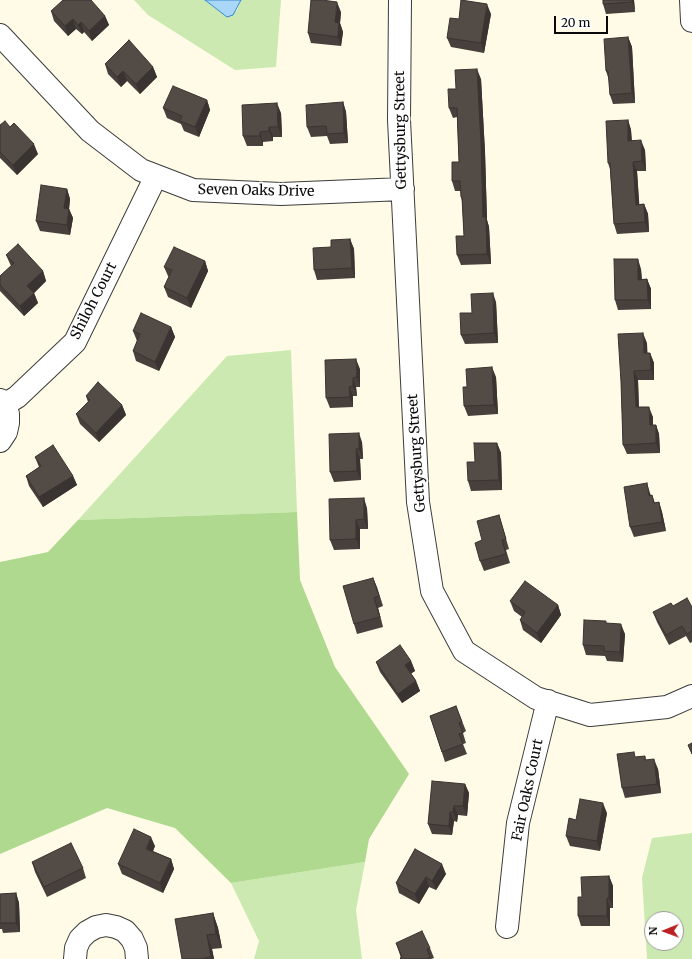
<!DOCTYPE html>
<html>
<head>
<meta charset="utf-8">
<style>
	body { margin:0 }
	#map { position:relative; width:692px; height:959px; overflow:hidden; background:#fffbe6; font-family:Merriweather,serif }
	canvas { display:block }
	.north { position:absolute; left:644px; top:911px; width:40px; height:40px; box-sizing:border-box; background:#fff; border:1px solid #9d9d9d; border-radius:50%; rotate:269deg; font-size:11px; font-weight:700; line-height:16px; text-align:center; color:#090909 }
	.north::after { content:''; display:block; margin:auto; width:14px; height:18px; background:#ba2121; clip-path:polygon(50% 0,100% 100%,50% 72%,0 100%) }
	.scale { position:absolute; left:554px; top:16px; width:54px; height:18px; box-sizing:border-box; border:2px solid #090909; border-top:0; padding-left:5px; font-size:12px; line-height:14px; white-space:nowrap; color:#090909; -webkit-text-stroke:3px #fff; paint-order:stroke }
</style>
</head>
<body>
<div id="map">
<canvas width="692" height="959"></canvas>
<div class="north">N</div>
<div class="scale">20 m</div>
</div>
<script>
const c = document.querySelector('canvas').getContext('2d');
c.lineJoin = 'round';
function paint(path, color) {
  c.fillStyle = color;
  c.fill(path, 'evenodd');
}
function toPath(rows) {
  const path = new Path2D();
  for (const r of rows) {
    path.moveTo(r[0], r[1]);
    for (let i = 2; i < r.length; i += 2) path.lineTo(r[i], r[i + 1]);
  }
  return path;
}
function stroke(path, color, width, dash) {
  c.strokeStyle = color;
  c.lineWidth = width;
  c.lineCap = dash ? 'butt' : 'round';
  c.setLineDash(dash || []);
  c.stroke(path);
}
function label(font, color, halo, rows, align = 'center') {
  c.font = font + ' Merriweather,serif';
  c.lineWidth = 4;
  c.setLineDash([]);
  c.textBaseline = 'middle';
  c.strokeStyle = halo;
  c.fillStyle = color;
  for (const [text, x, y, turn = 0] of rows) {
    c.save();
    c.translate(x, y);
    c.rotate((+turn || 0) * Math.PI / 180);
    c.textAlign = isNaN(turn) ? turn : align;
    if (halo) c.strokeText(text, 0, 0);
    c.fillText(text, 0, 0);
    c.restore();
  }
}
paint(toPath([
	[134,0,205,0,227,17,237,10,241,0,281,0,276,67,235,70,148,15],
	[291,350,297,512,78,520,227,356],
	[692,833,692,959,647,959,642,878,652,838],
	[652,919,676,919,676,943,652,943],
	[365,862,356,910,362,959,254,959,259,941,231,883]
]), '#cbe9b0');
paint(toPath([
	[297,512,300,580,335,667,409,774,369,839,365,862,231,883,175,828,107,808,0,854,0,562,48,552,78,520]
]), '#aed98f');
const water = toPath([
	[205,0,241,0,233,15,227,17,205,0]
]);
paint(water, '#aad7f7');
stroke(water, '#3089cf', 1);
const minor = toPath([
	[400,0,399,120,418,502,432,591,464,651,536,698,590,715,667,707,692,696],
	[691,0,692,21],
	[0,35,90,131,141,170,193,190,281,194,403,189],
	[0,400,4,405,8,414,8,423,6,432,0,441],
	[4,405,17,397,75,342,156,176],
	[507,927,518,823,548,701],
	[75,959,76,948,80,939,87,932,96,927,106,925,116,927,125,931,132,939,136,948,137,959]
]);
stroke(minor, '#3c3c3c', 24);
stroke(minor, '#fff', 22);
paint(toPath([
	[603,0,634,0,635,12,606,14,603,4],
	[51,11,105,16,109,25,92,41,84,32,82,34,76,29,68,36,54,21],
	[341,12,340,23,343,32,341,46,311,43,308,33],
	[491,14,484,53,451,47,447,38,459,19],
	[628,37,632,47,635,103,613,104,610,95,609,80,606,71],
	[105,64,153,67,157,77,140,94,127,81,121,87,108,74],
	[481,79,485,152,487,220,489,227,491,264,461,265,457,255,464,236,462,201,461,197,461,191,455,191,452,181,459,162,457,117,453,118,449,108,456,89],
	[207,100,210,110,199,137,184,131,181,124,167,118,163,108],
	[343,102,346,112,348,143,330,144,327,136,311,137,307,127],
	[281,113,282,137,273,137,273,141,263,142,263,146,247,146,243,136],
	[628,120,631,130,632,141,645,150,646,171,637,171,639,204,644,204,648,214,649,232,617,234,614,224,610,169,608,163],
	[0,125,38,154,17,175,0,158],
	[67,189,70,199,69,209,73,218,70,235,40,231,36,221],
	[350,239,354,249,355,278,317,280,314,270,331,247],
	[6,255,43,271,46,281,34,293,38,303,24,316,0,291,0,276,11,266],
	[205,261,208,271,191,308,168,297,164,287,169,277,168,276,164,267],
	[641,269,642,279,647,279,651,289,651,309,618,310,615,300],
	[496,302,498,343,465,344,461,335],
	[171,327,175,337,159,371,136,361,133,351,137,341,133,331],
	[647,343,647,353,650,353,654,363,654,380,638,380,639,407,653,417,653,425,656,425,659,434,660,453,627,454,623,445,621,382],
	[360,369,360,387,356,387,357,396,353,396,353,407,330,408,326,398],
	[496,377,498,414,468,416,464,406,467,387],
	[86,396,122,405,126,415,99,442,80,424,76,414,88,402],
	[362,442,363,459,360,459,361,480,334,482,330,472],
	[497,443,501,453,502,490,471,491,468,481,475,462],
	[35,457,73,476,77,485,43,507,29,486,26,476,39,467],
	[650,493,651,496,652,495,655,503,659,502,662,512,666,531,634,537,630,527],
	[367,508,368,529,360,529,360,549,334,550,330,540],
	[499,515,502,525,509,549,506,550,510,563,484,571,480,561,482,540],
	[373,578,383,606,378,608,383,627,357,634,354,624],
	[510,601,558,605,561,615,541,643,523,630,520,620,522,617,514,611],
	[673,606,692,607,692,642,690,643,686,636,669,645,657,622,653,612],
	[606,623,625,634,623,662,607,661,605,656,586,655,583,645],
	[411,661,415,671,411,673,416,681,420,691,402,703,380,672,376,662],
	[456,706,466,731,463,733,466,743,463,744,467,754,445,762,430,716],
	[645,756,646,760,658,769,661,793,625,798,622,788,636,757],
	[465,784,469,793,467,816,458,815,457,822,454,821,452,835,432,834,428,824],
	[607,813,600,851,570,846,566,836,576,820],
	[155,846,153,851,171,859,174,869,163,893,122,874,118,864],
	[415,849,446,874,436,890,429,887,419,904,399,893,396,883],
	[32,862,83,868,86,878,47,897,35,872],
	[609,876,613,886,613,908,610,908,610,926,581,926,578,916,582,897],
	[16,893,19,903,20,932,3,933,2,929,0,929,0,894],
	[213,913,218,928,222,948,212,949,214,959,182,959],
	[396,943,430,948,434,958,431,959,401,959,401,958]
]), '#47403c');
paint(toPath([
	[632,0,634,0,635,12,632,2],
	[337,2,341,12,340,23,343,32,341,46,338,37,335,22],
	[487,4,491,14,484,53,481,43],
	[105,16,109,25,92,41,89,31],
	[73,19,76,29,68,36,65,26],
	[81,22,84,32,82,34,78,25],
	[628,37,632,47,635,103,632,93],
	[153,67,157,77,140,94,136,84],
	[477,69,481,79,485,152,487,220,489,227,491,264,487,254,483,217],
	[123,71,127,81,121,87,117,77],
	[207,100,210,110,199,137,195,127],
	[343,102,346,112,348,143,344,133],
	[277,103,281,113,282,137,278,127],
	[628,120,631,130,632,151,628,141],
	[269,127,273,137,273,141,269,131],
	[260,132,263,142,263,146,260,136],
	[641,140,645,150,646,171,642,161],
	[34,144,38,154,17,175,13,165],
	[633,162,637,171,640,214,636,205],
	[67,189,70,199,69,209,73,218,70,235,67,225,64,208],
	[644,204,648,214,649,232,645,222],
	[350,239,354,249,355,278,352,268],
	[638,259,641,269,642,289,638,280],
	[205,261,208,271,191,308,187,298],
	[43,271,46,281,31,296,27,286],
	[647,279,651,289,651,309,648,300],
	[34,293,38,303,24,316,20,306],
	[493,293,496,302,498,343,494,333],
	[171,327,175,337,159,371,155,362],
	[643,333,647,343,648,363,644,353],
	[650,353,654,363,654,380,651,370],
	[356,359,360,369,360,387,357,377],
	[492,367,496,377,498,414,494,405],
	[634,371,638,380,639,417,636,407],
	[353,378,356,387,357,396,353,386],
	[349,387,353,396,353,407,350,397],
	[122,405,126,415,99,442,96,433],
	[649,407,653,417,653,435,650,425],
	[656,425,659,434,660,453,656,443],
	[359,433,362,442,363,459,359,449],
	[497,443,501,453,502,490,499,480],
	[356,449,360,459,361,480,357,471],
	[73,476,77,485,43,507,39,497],
	[647,483,650,493,652,506,649,496],
	[364,498,367,508,368,529,364,519],
	[659,502,662,512,666,531,662,522],
	[356,520,360,529,360,549,356,539],
	[373,578,377,587,383,606,379,596],
	[374,598,378,608,383,627,380,617],
	[558,605,561,615,541,643,537,633],
	[621,624,625,634,623,662,620,652],
	[411,661,415,671,409,675,405,665],
	[416,681,420,691,402,703,398,694],
	[654,759,658,769,661,793,657,784],
	[465,784,469,793,467,816,463,806],
	[603,803,607,813,600,851,597,841],
	[454,806,458,815,457,822,453,812],
	[450,812,454,821,452,835,449,826],
	[151,837,155,846,150,858,146,849],
	[171,859,174,869,163,893,160,883],
	[442,864,446,874,436,890,432,881],
	[609,876,613,886,613,908,609,898],
	[426,877,429,887,419,904,415,894],
	[16,893,19,903,20,932,16,923],
	[607,898,610,908,610,926,607,916],
	[213,913,218,928,222,948,216,934],
	[207,935,212,949,214,959,212,959,211,957]
]), '#393431');
const building = toPath([
	[63,0,91,0,105,16,89,31,81,22,78,25,73,19,65,26,51,11,63,0],
	[311,0,322,0,337,2,335,22,339,23,338,37,308,33,311,0],
	[461,0,487,4,481,43,447,38,450,18,459,19,461,0],
	[603,0,632,0,632,2,603,4,603,0],
	[628,37,632,93,610,95,608,71,606,71,604,39,628,37],
	[129,40,153,67,136,84,123,71,117,77,105,64,129,40],
	[477,69,481,143,483,217,486,217,487,254,457,255,456,236,464,236,462,197,461,197,460,181,452,181,452,162,459,162,457,108,449,108,448,89,456,89,455,70,477,69],
	[173,86,207,100,195,127,180,121,182,116,163,108,173,86],
	[343,102,344,133,327,134,326,126,307,127,306,105,343,102],
	[277,103,278,127,269,127,269,131,260,132,260,136,243,136,242,105,277,103],
	[628,120,628,141,641,140,642,161,633,162,636,205,644,204,645,222,614,224,610,163,608,163,606,121,628,120],
	[5,121,10,127,14,123,34,144,13,165,0,152,0,125,5,121],
	[41,185,67,189,64,208,69,209,67,225,36,221,41,185],
	[350,239,352,268,314,270,313,248,331,247,331,240,350,239],
	[18,244,43,271,27,286,34,293,20,306,0,285,0,276,14,263,6,255,18,244],
	[174,247,205,261,187,298,164,287,172,270,164,267,174,247],
	[614,259,638,259,638,280,647,279,648,300,615,300,614,259],
	[493,293,494,333,461,335,460,313,472,313,471,294,493,293],
	[141,313,171,327,155,362,133,351,140,334,133,331,141,313],
	[643,333,644,353,650,353,651,370,634,371,636,407,649,407,650,425,656,425,656,443,623,445,621,382,618,334,643,333],
	[356,359,357,377,353,378,353,386,349,387,350,397,326,398,325,360,356,359],
	[492,367,494,405,464,406,463,387,467,387,466,369,492,367],
	[98,382,122,405,96,433,76,414,90,400,86,396,98,382],
	[359,433,359,449,356,449,357,471,330,472,329,434,359,433],
	[474,443,497,443,499,480,468,481,467,462,475,462,474,443],
	[53,445,73,476,39,497,26,476,41,466,35,457,53,445],
	[647,483,649,496,652,495,654,503,659,502,662,522,630,527,624,487,647,483],
	[364,498,364,519,356,520,356,539,330,540,329,499,364,498],
	[499,515,506,539,502,540,506,554,480,561,475,543,482,540,477,521,499,515],
	[373,578,379,596,374,598,380,617,354,624,343,586,373,578],
	[525,581,558,605,537,633,520,620,525,612,510,601,525,581],
	[687,598,692,607,692,631,687,634,682,626,666,635,653,612,671,603,673,606,687,598],
	[584,620,606,621,606,623,621,624,620,652,604,651,604,646,583,645,584,620],
	[400,645,411,661,405,665,416,681,398,694,376,662,400,645],
	[456,706,462,722,459,723,463,733,459,734,463,744,442,752,430,716,456,706],
	[692,743,692,754,688,745,692,743],
	[634,752,635,757,645,756,645,760,654,759,657,784,622,788,617,754,634,752],
	[432,781,465,784,463,806,454,806,453,812,450,812,449,826,428,824,432,781],
	[580,799,603,803,597,841,566,836,569,818,576,820,580,799],
	[134,829,151,837,146,849,171,859,160,883,118,864,134,829],
	[71,843,83,868,44,887,32,862,71,843],
	[415,849,442,864,432,881,426,877,415,894,396,883,415,849],
	[609,876,609,898,607,898,607,916,578,916,578,897,582,897,581,877,609,876],
	[16,893,16,923,0,923,0,894,16,893],
	[213,913,216,934,207,935,211,957,201,959,182,959,175,919,213,913],
	[422,931,430,948,427,949,430,957,427,959,401,959,400,958,402,957,396,943,422,931]
]);
paint(building, '#524b46');
stroke(building, '#393431', 1);
label('14px', '#090909', '#fff', [
	["Gettysburg Street",401,130,-91],
	["Seven Oaks Drive",256,191,1],
	["Shiloh Court",94,301,-63],
	["Gettysburg Street",417,453,-94],
	["Fair Oaks Court",528,790,-78]
]);
</script>
</body>
</html>
